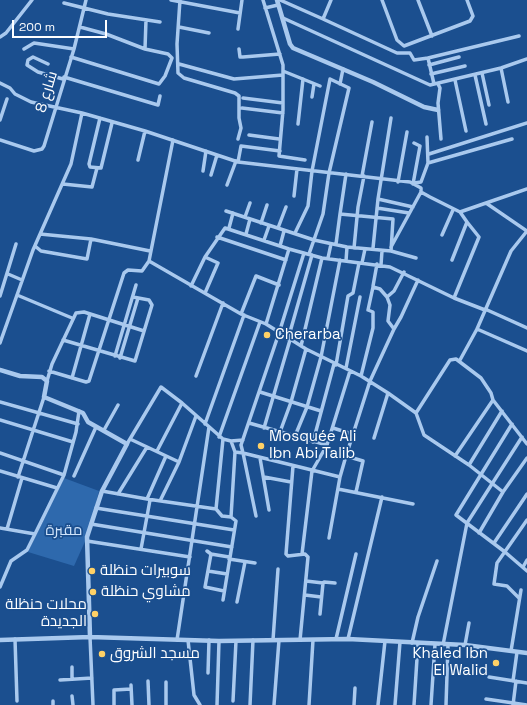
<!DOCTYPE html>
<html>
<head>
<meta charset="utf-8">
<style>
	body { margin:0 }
	#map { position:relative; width:527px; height:705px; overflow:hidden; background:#1b4f8f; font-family:"Space Grotesk",sans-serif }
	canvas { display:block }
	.scale { position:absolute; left:12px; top:20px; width:95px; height:18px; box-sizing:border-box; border:2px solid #fff; border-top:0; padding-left:5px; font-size:12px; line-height:14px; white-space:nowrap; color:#fff; -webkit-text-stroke:3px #1b4f8f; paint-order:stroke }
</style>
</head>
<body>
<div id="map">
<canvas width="527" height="705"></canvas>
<div class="scale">200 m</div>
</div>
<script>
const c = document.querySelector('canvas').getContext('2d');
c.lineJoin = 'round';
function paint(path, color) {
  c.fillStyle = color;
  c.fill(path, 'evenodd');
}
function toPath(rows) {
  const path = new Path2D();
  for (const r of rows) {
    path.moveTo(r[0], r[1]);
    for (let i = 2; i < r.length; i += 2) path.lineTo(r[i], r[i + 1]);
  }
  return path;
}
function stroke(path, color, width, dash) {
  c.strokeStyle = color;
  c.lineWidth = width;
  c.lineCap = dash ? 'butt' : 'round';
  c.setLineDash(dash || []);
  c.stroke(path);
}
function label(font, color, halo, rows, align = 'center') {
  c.font = font + ' "Space Grotesk",Cairo,sans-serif';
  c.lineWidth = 3.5;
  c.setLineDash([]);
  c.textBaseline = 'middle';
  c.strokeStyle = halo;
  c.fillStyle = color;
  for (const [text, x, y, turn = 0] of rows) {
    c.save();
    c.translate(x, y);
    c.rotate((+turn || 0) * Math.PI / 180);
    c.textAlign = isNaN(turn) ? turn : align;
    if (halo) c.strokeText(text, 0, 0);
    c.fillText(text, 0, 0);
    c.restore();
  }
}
paint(toPath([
	[64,478,99,491,87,537,74,566,28,552]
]), '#2e69ad');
stroke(toPath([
	[171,0,240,13],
	[180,0,177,44,178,73,184,78,235,93,239,96,239,118,241,128,238,139],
	[263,0,283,65,283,110,279,156,305,160],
	[280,0,323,19,331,0],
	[382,0,397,40,404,46,470,21,473,16,467,0],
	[418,0,432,36],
	[64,3,108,14,160,22],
	[265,8,278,5],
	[283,18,430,85,501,68,527,59],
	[323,19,397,53,410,53,414,60,428,58],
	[179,27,209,33],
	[238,29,242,0],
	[0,37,6,33,32,0],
	[24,49,34,43,74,49],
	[145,49,146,20],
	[239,49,240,57,243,57,280,54],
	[71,57,159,84,165,76,172,58,168,54,145,49,106,34,80,27],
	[48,64,33,57,28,60,27,65,38,72,63,79],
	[179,64,234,79,283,75],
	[429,65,459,57],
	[501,68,508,102],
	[283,71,320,86],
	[482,73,489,105],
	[431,74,465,66],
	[475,75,486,124],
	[64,77,158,105,160,96],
	[455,80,466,131],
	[0,83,10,88,15,94,31,102,82,113,145,131,238,162,410,182,421,188,421,192,430,197,460,212,486,203,527,231],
	[340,84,343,69],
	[434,84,428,58,519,36],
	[438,84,440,88,438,103,441,139],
	[312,97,314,84],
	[243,98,283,103],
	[242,108,283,113],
	[100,118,89,164,90,167,101,168,112,123],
	[0,120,7,99],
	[298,124,303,79],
	[249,135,279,139],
	[0,140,34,151,42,149,44,146,74,49,86,0],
	[173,140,149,261,241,314,266,324,306,349,361,376,388,393,416,413,424,435,469,465,503,492],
	[429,154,527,123],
	[138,160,145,131],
	[238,162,241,146,280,151],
	[428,163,512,139],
	[203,171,206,151],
	[211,175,217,155],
	[362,176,372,122],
	[398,182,407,132],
	[414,183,421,182,428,163,427,137],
	[63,184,92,187,97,168],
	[413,184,420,146,414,143],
	[227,185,236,161],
	[294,196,297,169],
	[378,199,391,118],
	[486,203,527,189],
	[377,208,409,213],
	[226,211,314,240,347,247,391,251,416,258],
	[340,214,346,174],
	[245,217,250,203],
	[261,223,267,205],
	[229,228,233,213],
	[278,228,286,207],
	[295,233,308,206,312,171,330,79,349,88,329,173,323,214,309,254],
	[40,234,91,239,150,251],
	[246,234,250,219],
	[442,235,453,210],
	[217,237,286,260],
	[264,240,269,226],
	[336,244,340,214,393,219,391,251],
	[35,246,41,251,87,259,91,239],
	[280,246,284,231],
	[391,247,421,192],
	[354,248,358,207,364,176],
	[373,248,378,199,413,207],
	[304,253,279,333,241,445,243,453,340,477],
	[328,258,331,244],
	[452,260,467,222,460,212],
	[346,261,347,247],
	[362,263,365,249],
	[381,265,382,251],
	[8,274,22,280],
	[191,286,205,257,225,228,289,249,322,258,390,267,454,298,485,310],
	[373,286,377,264],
	[205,293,218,263,205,257],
	[17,295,72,318],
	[0,296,16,244],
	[387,297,394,291,404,272],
	[454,298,479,237,467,222],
	[485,309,527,328],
	[241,314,256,276,279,285],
	[266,324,289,249],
	[394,329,401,317,418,280],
	[477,329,527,351],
	[288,339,312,255],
	[63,340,135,361,152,305,149,300,133,297],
	[0,343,33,250,71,164,82,113],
	[301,346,322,258],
	[115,356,136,285],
	[120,358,138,298],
	[460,360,477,329,511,251,527,231],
	[336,365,348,296,353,293,359,263],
	[346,368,360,297],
	[49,371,86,382,89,381,124,273,128,270,142,271,149,261],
	[196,376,223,303],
	[72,378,90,314],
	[47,381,52,364,76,313,84,312,144,331],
	[260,392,321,411],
	[0,402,78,424],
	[416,413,450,360,456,359,481,378,491,393,493,400,527,444],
	[0,420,73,442],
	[249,423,327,445],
	[205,424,244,315],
	[512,424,456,515,505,552,527,571],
	[264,428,290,340],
	[333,428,352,434],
	[104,430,118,405],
	[280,432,291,402,306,349],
	[295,436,307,407,321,357,340,260],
	[219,437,260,322],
	[374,438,388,393],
	[130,439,179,462],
	[313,442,334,364],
	[127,444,161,387,182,403,223,439],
	[157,451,182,403],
	[235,452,243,453,256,516],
	[0,453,64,475],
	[346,456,370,381,394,329,388,321,390,305,387,297,380,289,373,287,368,310,373,312,373,328,361,376],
	[455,456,493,400],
	[260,458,269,510],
	[469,465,502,411],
	[293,466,286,554,288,556,305,554,308,557,300,640],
	[0,471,57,488],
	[74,476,96,427],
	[18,477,44,397],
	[264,477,291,482],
	[338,489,413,504],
	[102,491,147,499,216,509,223,439,231,441,243,440],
	[118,494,147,447],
	[147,499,166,456],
	[160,501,179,462,196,416],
	[96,508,234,530],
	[216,509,222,516,231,517,236,521,223,600],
	[231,517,235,452,231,441],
	[91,524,232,547],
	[0,528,35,534,64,475,76,432,79,411],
	[7,529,22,478],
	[479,533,503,492,527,458],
	[329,538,340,477,346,456,363,461,356,492],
	[87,541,190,557],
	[494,543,527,494],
	[141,549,150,500],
	[207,551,211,554,229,557],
	[211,554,205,587,224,591],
	[302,554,312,471,327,445,350,371],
	[229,559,255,563],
	[523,567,527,560],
	[208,571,227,574],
	[306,581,323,583],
	[0,587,11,561,27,550,35,534],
	[305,595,321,597],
	[519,598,507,586,494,584,497,563,527,520],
	[237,602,245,562],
	[320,614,323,583,324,582,335,583],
	[90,637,93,705],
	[15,639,17,701],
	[336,639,356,554],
	[348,639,382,497],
	[177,640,209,427],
	[188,640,194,695,200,705],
	[273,640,278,569],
	[412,643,418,617,437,561],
	[443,645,467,523,522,437],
	[465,645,469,623],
	[511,651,521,590],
	[72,667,72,679],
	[208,673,209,640],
	[489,677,527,683],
	[60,680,92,678],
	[148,681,149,705],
	[513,681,517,652],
	[166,682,166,705],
	[131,685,132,705],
	[72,696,73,705],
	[486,699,527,705],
	[233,701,236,641],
	[53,705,53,701],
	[114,705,114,690,131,689],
	[217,705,219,641],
	[250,705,253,640],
	[274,705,279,640],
	[309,705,313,640],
	[354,705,355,688],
	[378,705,385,641],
	[395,705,400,642],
	[414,705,418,643],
	[431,705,435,644],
	[446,705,448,645],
	[513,705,516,681]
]), '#a9c9ee', 3.5);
stroke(toPath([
	[277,0,290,44,293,48,373,82,424,107,438,110],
	[0,370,20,376,42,377,47,381,44,397,83,413,88,422,127,444,102,491,87,537,90,637],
	[0,640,90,637,219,641,348,639,465,645,527,653]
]), '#a9c9ee', 4.5);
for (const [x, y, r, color] of [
	[267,335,4,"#ffd166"],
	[261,446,4,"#ffd166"],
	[92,571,4,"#ffd166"],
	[93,592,4,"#ffd166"],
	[95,614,4,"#ffd166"],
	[102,654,4,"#ffd166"],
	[496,663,4,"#ffd166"]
]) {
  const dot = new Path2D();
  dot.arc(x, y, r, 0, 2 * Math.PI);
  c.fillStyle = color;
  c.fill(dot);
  stroke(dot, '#1b4f8f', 1.5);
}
label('15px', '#fff', '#1b4f8f', [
	["شارع 8",47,92,-73]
]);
label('15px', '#fff', '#1b4f8f', [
	["Cherarba",275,335],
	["Mosquée Ali",269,437],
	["Ibn Abi Talib",269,454],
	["سوبيرات حنظلة",100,571],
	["مشاوي حنظلة",101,592],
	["محلات حنظلة",87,605,"right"],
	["الجديدة",87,622,"right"],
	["مسجد الشروق",110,654],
	["Khaled Ibn",488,654,"right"],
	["El Walid",488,671,"right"]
], 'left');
label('15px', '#cfe3fa', '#1b4f8f', [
	["مقبرة",64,531]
]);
</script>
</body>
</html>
